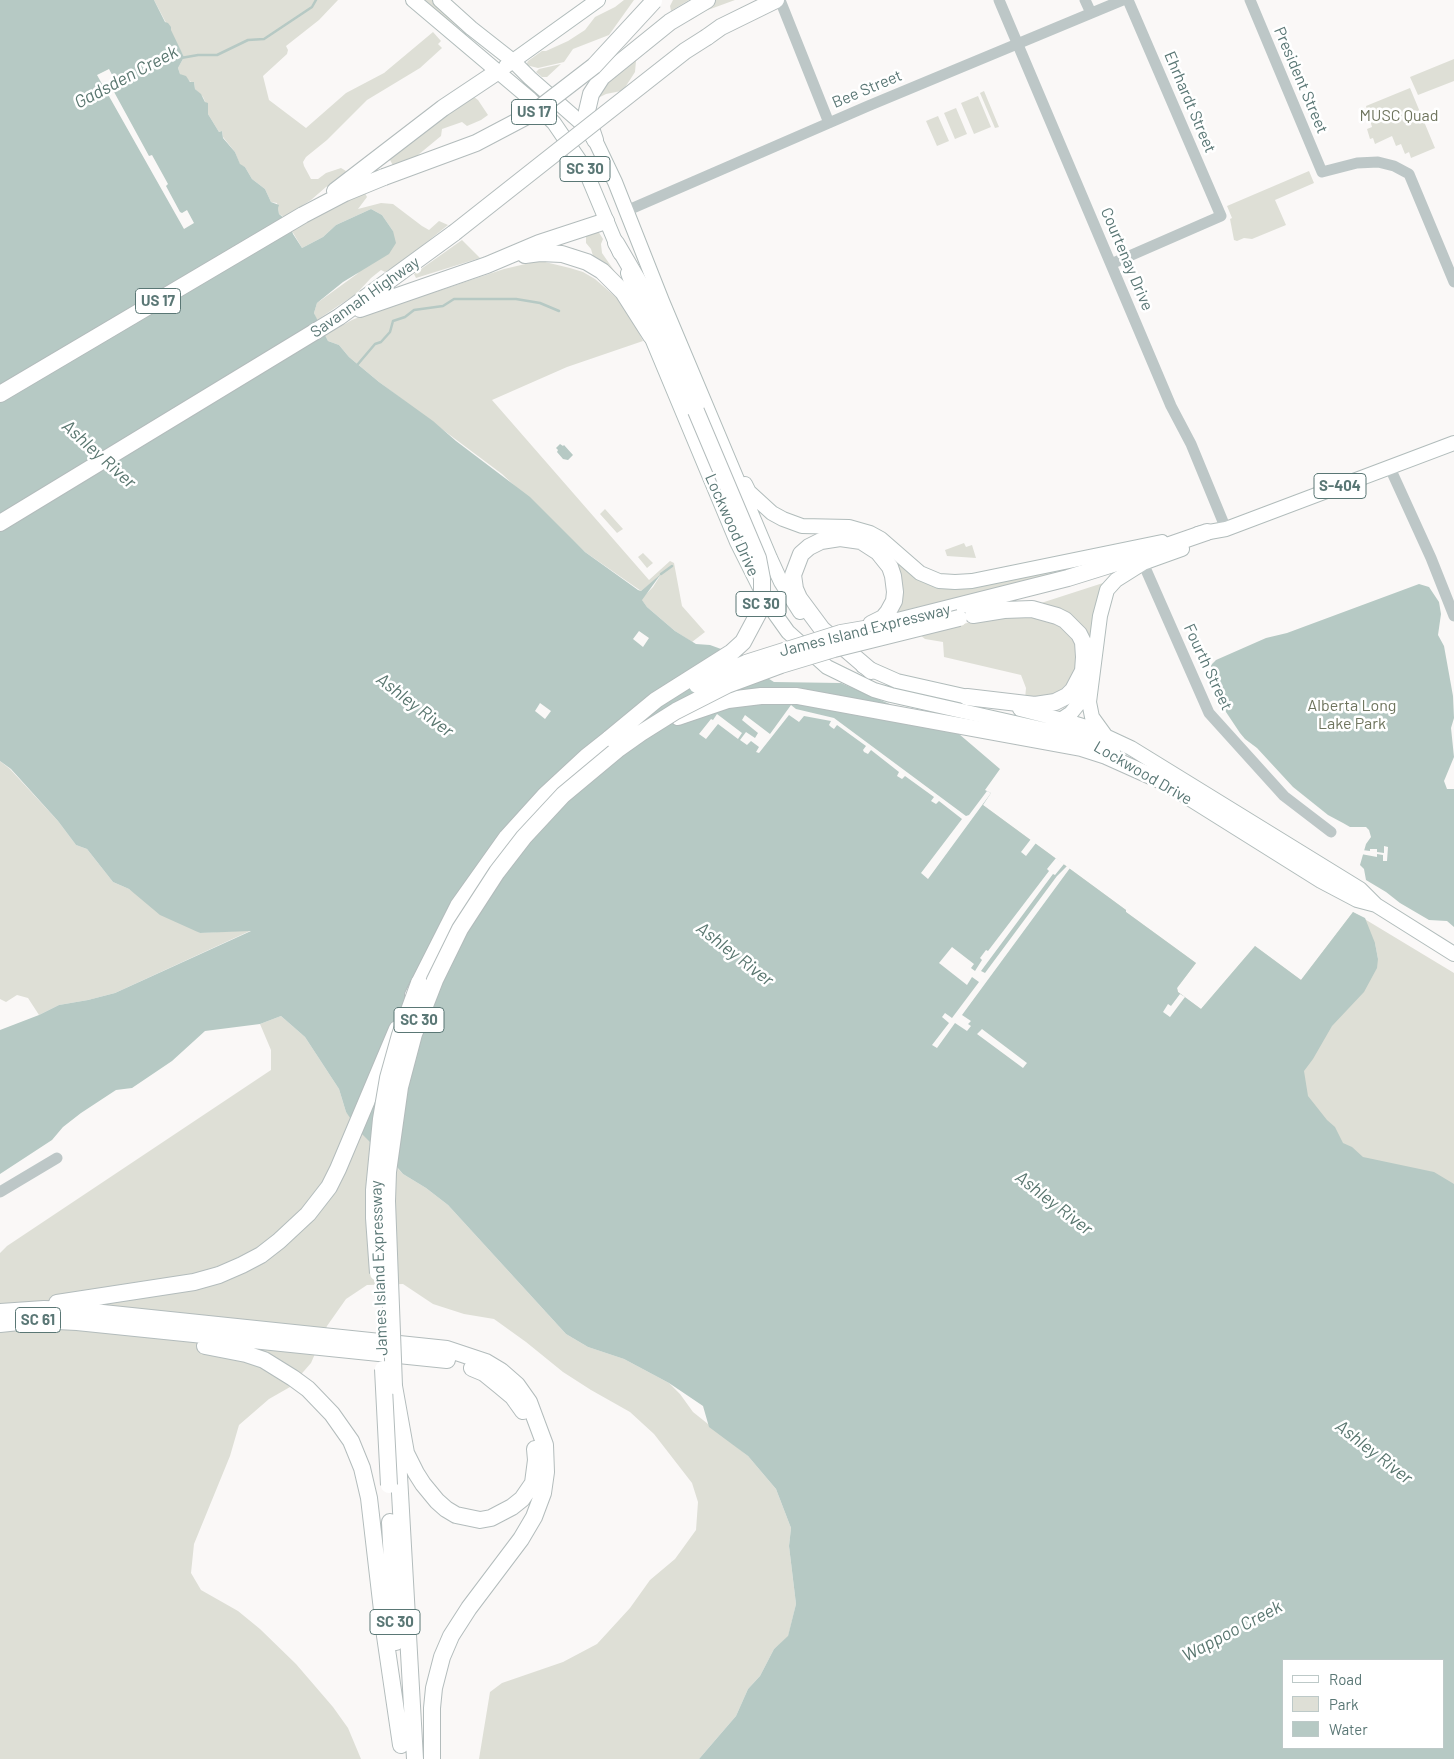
<!DOCTYPE html>
<html>
<head>
<meta charset="utf-8">
<style>
	body { margin:0 }
	#map { position:relative; width:1454px; height:1759px; overflow:hidden; background:#faf8f7; font-family:Barlow,sans-serif }
	canvas { display:block }
	.legend { position:absolute; left:1282px; top:1659px; width:162px; height:90px; box-sizing:border-box; background:#fff; border:1px solid #bdc9c8; margin:0; padding:6px 9px; list-style:none; font-size:15px; color:#5a7775 }
	.legend li { display:flex; align-items:center; gap:10px; height:25px }
	.legend b { width:25px; border:1px solid #bdc9c8 }
</style>
</head>
<body>
<div id="map">
<canvas width="1454" height="1759"></canvas>
<ul class="legend">
<li><b style="height:6px;background:#fff"></b>Road</li>
<li><b style="height:14px;background:#dedfd6"></b>Park</li>
<li><b style="height:14px;background:#b6c9c4"></b>Water</li>
</ul>
</div>
<script>
const c = document.querySelector('canvas').getContext('2d');
c.lineJoin = 'round';
function paint(path, color) {
  c.fillStyle = color;
  c.fill(path, 'evenodd');
}
function toPath(rows) {
  const path = new Path2D();
  for (const r of rows) {
    path.moveTo(r[0], r[1]);
    for (let i = 2; i < r.length; i += 2) path.lineTo(r[i], r[i + 1]);
  }
  return path;
}
function stroke(path, color, width, dash) {
  c.strokeStyle = color;
  c.lineWidth = width;
  c.lineCap = dash ? 'butt' : 'round';
  c.setLineDash(dash || []);
  c.stroke(path);
}
function label(font, color, halo, rows, align = 'center') {
  c.font = font + ' Barlow,sans-serif';
  c.lineWidth = 5;
  c.setLineDash([]);
  c.textBaseline = 'middle';
  c.strokeStyle = halo;
  c.fillStyle = color;
  for (const [text, x, y, turn = 0] of rows) {
    c.save();
    c.translate(x, y);
    c.rotate((+turn || 0) * Math.PI / 180);
    c.textAlign = isNaN(turn) ? turn : align;
    if (halo) c.strokeText(text, 0, 0);
    c.fillText(text, 0, 0);
    c.restore();
  }
}
paint(toPath([
	[154,0,338,0,319,20,286,46,288,50,287,54,263,76,269,100,306,128,346,93,384,73,433,32,441,41,438,44,442,48,420,68,367,100,327,140,306,157,303,162,304,166,311,179,318,179,326,173,341,168,346,171,340,180,326,187,311,200,284,217,279,214,277,203,271,202,265,189,252,179,245,167,240,165,235,152,223,137,222,131,219,132,208,114,208,108,203,97,195,89,194,82,191,82,180,74,178,68,184,57],
	[423,0,434,0,461,28,460,29],
	[624,0,634,0,609,35,573,49,564,62,538,68,526,65,528,61,542,51,546,51,568,41,585,30,595,17,615,7],
	[673,0,689,0,671,11,670,6],
	[716,0,735,0,705,11,691,20,683,22,708,3],
	[639,57,636,61,635,72,624,89,621,91,606,94,598,98,599,89],
	[1454,59,1454,81,1418,95,1410,77],
	[561,64,547,77,542,77,536,72,539,69],
	[1410,88,1435,148,1411,158,1409,152,1405,154,1401,144,1396,146,1392,136,1375,144,1373,138,1370,139,1367,129,1372,127,1366,106],
	[984,91,999,127,995,128,980,93],
	[978,96,991,127,974,134,961,103],
	[474,97,478,100,488,115,481,120,467,126,462,122,442,129,441,136,418,155,400,178,390,160,377,168,443,116],
	[956,108,967,134,955,139,944,113],
	[938,116,949,141,937,146,926,121],
	[1309,171,1314,183,1275,200,1286,225,1252,239,1244,238,1237,241,1234,240,1230,219,1232,218,1227,206],
	[364,191,367,197,358,209,381,203,393,204,422,226,429,230,439,221,448,225,402,262,385,272,381,270,371,278,356,294,317,320,314,313,317,303,357,274,393,231,382,215,371,209,336,225,323,237,302,248,292,231,317,215],
	[598,231,603,239,601,244,602,253,620,279,563,248,572,248,593,256,591,249,586,243,586,237,583,237],
	[462,240,480,258,416,278,414,274],
	[534,262,545,262,570,268,583,272,595,279,618,299,631,317,643,341,567,367,492,400,649,580,670,561,674,563,682,606,705,632,692,642,675,631,647,607,641,599,653,587,660,576,641,591,585,552,502,474,379,382,349,357,339,345,328,341,325,335,352,320,399,300,435,292,504,269],
	[605,509,623,529,617,533,600,514],
	[964,543,966,547,972,545,976,558,947,556,945,550],
	[643,553,653,563,647,568,638,557],
	[1116,557,893,616,894,564,897,561,933,584],
	[1103,583,1104,584,1095,605,1091,644,1038,604],
	[1003,616,1050,618,1073,636,1079,660,1072,681,1053,698,1025,699,1026,688,1021,675,944,657,943,642,925,639,920,635,983,619],
	[0,761,10,769,58,821,76,845,87,849,113,882,129,889,200,933,252,930,115,993,88,1000,59,1005,39,1015,28,998,17,995,6,1002,0,999],
	[983,805,1126,910,1126,912,1196,963,1177,988,1178,992,1201,1009,1255,946,1301,980,1353,912,1454,973,1454,1248,1235,1100,1378,959,1375,943,1248,1053,983,838],
	[281,1016,305,1037,339,1089,346,1112,403,1174,426,1188,448,1205,566,1334,588,1347,624,1359,669,1383,680,1394,693,1412,748,1456,776,1489,791,1528,789,1546,796,1604,788,1637,774,1649,760,1676,748,1689,736,1716,699,1759,479,1759,490,1692,502,1683,563,1662,597,1644,630,1608,650,1580,675,1559,696,1530,698,1502,692,1483,654,1434,630,1412,591,1390,563,1372,526,1342,494,1319,464,1314,433,1304,403,1284,367,1285,346,1299,327,1326,311,1363,290,1387,269,1399,239,1425,230,1456,194,1544,191,1573,201,1590,238,1611,260,1629,296,1664,333,1707,348,1728,361,1759,0,1759,0,1253,7,1246,271,1070,271,1050,260,1024]
]), '#dedfd6');
paint(toPath([
	[0,0,154,0,165,22,168,23,171,27,171,30,184,57,178,68,180,74,186,76,190,82,194,82,195,89,201,94,205,102,208,103,208,114,219,132,222,131,223,138,235,152,240,164,245,167,252,179,265,189,271,202,279,205,278,208,279,214,289,222,293,234,302,248,323,237,336,225,371,209,382,215,393,231,396,243,389,254,343,282,317,303,314,313,328,341,339,345,349,357,379,382,433,421,456,441,530,497,585,552,638,590,641,591,661,574,642,600,647,607,675,631,696,644,710,645,721,649,774,682,841,683,959,734,1000,769,985,790,991,793,983,805,1126,910,1126,912,1196,963,1177,988,1178,992,1201,1009,1255,946,1301,980,1353,912,1365,918,1375,943,1378,959,1377,968,1364,992,1332,1026,1313,1059,1304,1071,1308,1096,1327,1120,1335,1127,1343,1143,1352,1147,1363,1157,1434,1172,1454,1184,1454,1759,699,1759,736,1716,748,1689,760,1676,774,1649,788,1636,796,1604,789,1546,791,1528,776,1489,748,1456,709,1427,703,1406,669,1383,624,1359,588,1347,566,1334,448,1205,426,1188,403,1174,390,1159,374,1146,359,1131,346,1112,339,1089,305,1037,281,1016,260,1024,205,1031,172,1061,132,1088,116,1090,81,1113,63,1127,52,1140,0,1174,0,1030,39,1015,59,1005,88,1000,115,993,251,931,200,933,160,915,129,889,113,882,87,849,76,845,58,821,11,769,0,761],
	[1283,1660,1443,1660,1443,1748,1283,1748],
	[560,444,563,446,564,445,573,455,568,460,563,459,557,452,558,450,556,448],
	[1419,584,1429,587,1439,602,1441,614,1438,635,1444,646,1453,696,1454,718,1451,728,1454,757,1444,781,1447,789,1454,789,1454,927,1447,921,1429,920,1400,903,1386,892,1366,880,1364,869,1360,865,1366,844,1371,837,1369,830,1366,827,1350,827,1343,823,1328,815,1293,787,1257,748,1245,739,1240,733,1224,709,1222,700,1211,677,1211,665,1216,660,1266,638,1287,633]
]), '#b6c9c4');
paint(toPath([
	[109,69,118,86,113,90,149,156,152,155,168,184,166,186,180,212,182,213,187,210,194,223,184,229,97,75],
	[639,631,649,638,643,647,633,639],
	[540,703,551,711,545,719,535,711],
	[791,705,796,709,834,718,966,816,969,815,987,791,991,793,928,879,921,873,962,819,939,801,936,804,931,801,934,797,905,776,902,779,897,776,899,772,871,750,868,754,864,752,863,750,866,746,837,725,834,729,831,727,829,725,831,721,804,716,799,722,789,715,759,753,756,752,759,747,751,741,747,745,740,740,746,732,755,738,758,733,742,720,745,715,770,734],
	[717,714,742,733,738,739,718,724,706,739,699,734,711,719,713,720],
	[1031,839,1036,843,1026,856,1021,852],
	[1384,846,1388,847,1387,861,1383,861,1383,855,1377,854,1377,857,1361,854,1362,850,1370,851,1370,849,1377,849,1377,852,1384,853],
	[1056,858,1064,864,1055,875,1053,874,981,971,985,973,1057,876,1067,866,1070,868,962,1015,971,1021,968,1024,971,1026,967,1031,955,1023,937,1048,932,1045,949,1023,942,1017,945,1013,952,1018,979,982,972,977,967,985,939,963,952,947,974,964,971,968,975,971,982,960,980,958,986,950,988,951,1049,871,1047,869],
	[1180,994,1185,997,1170,1017,1163,1012,1168,1004,1171,1006],
	[982,1029,1027,1063,1023,1068,977,1034]
]), '#faf8f7');
stroke(toPath([
	[181,58,198,55,217,55,248,40,264,39,312,7,316,0],
	[358,364,375,344,381,342,390,332,393,321,405,317,414,310,443,306,454,299,516,299,540,303,559,311],
	[661,574,672,566]
]), '#b6c9c4', 2.5);
const major = toPath([
	[413,0,529,98,554,123,584,167,620,253],
	[440,0,471,28,513,61,530,78,580,122,595,140,615,182,662,301,770,558,781,582,800,612],
	[506,66,598,0],
	[628,273,651,336,737,542,768,604,788,632,827,667,874,690,891,695,1077,737,1113,752],
	[745,484,749,492,761,503,772,513,783,519,802,526,849,527,870,533,881,539,920,573,939,581,955,582,972,581,1162,542],
	[1198,534,1226,529,1454,443],
	[863,666,897,681,977,699],
	[1020,709,1063,720,1086,727,1131,748,1360,889,1376,905,1357,900,1321,881,1155,777],
	[1056,723,1071,713,1084,697,1089,686],
	[1105,735,1092,717,1089,702,1100,616,1107,590,1116,580,1143,563,1182,549],
	[1376,905,1454,954]
]);
const highway = toPath([
	[707,37,721,27,776,0],
	[595,140,587,116,587,111,591,94,602,77,670,22,707,0],
	[335,191,443,108,497,72],
	[616,243,650,301,696,411],
	[525,255,540,253,562,254,587,262,602,271,623,292,651,336],
	[360,309,487,265,539,243,606,221],
	[0,394,303,215,345,193,384,177],
	[0,523,339,317,454,233],
	[871,624,883,618,888,612,894,601,895,592,893,576,890,567,878,552,861,541,840,538,821,541,809,547,801,554,793,575,795,589,799,598,822,629,871,671],
	[841,633,870,628,1068,578,1129,559,1207,532],
	[967,697,1035,705,1055,702,1067,696,1073,690,1083,671,1084,657,1083,642,1079,634,1065,620,1057,616,1032,609,1004,610,973,615],
	[678,717,728,700,761,696,797,696,1081,748,1106,756,1164,782],
	[413,995,458,906,507,837,545,795,586,757,610,738],
	[57,1303,194,1282,219,1275,242,1265,261,1255,279,1241,308,1214,329,1187,338,1169,397,1029],
	[0,1312,44,1309,74,1310,447,1349,486,1362,501,1371,517,1385,529,1402,545,1445,546,1472,543,1493,534,1517,521,1539,469,1608,451,1636,442,1657,434,1688,432,1708,432,1759],
	[0,1324,38,1320,77,1322,447,1360],
	[205,1346,246,1354,264,1360,293,1378,308,1389,332,1414,351,1441,362,1468,369,1498,385,1636,401,1745],
	[472,1368,484,1373,500,1386,513,1397,523,1411],
	[394,1386,406,1453,416,1473,423,1484,437,1501,446,1509,456,1515,480,1520,491,1518,512,1507,522,1499,533,1483,536,1460,535,1449],
	[397,1440,415,1759],
	[390,1522,396,1642]
]);
stroke(major, '#b1bcbb', 16);
stroke(highway, '#b3bcbc', 18);
stroke(toPath([
	[780,0,829,123],
	[999,0,1171,406,1191,444,1226,529],
	[1085,0,1091,13],
	[1250,0,1322,172,1357,163,1378,162,1394,166,1409,174,1454,282],
	[626,211,868,106,1123,0],
	[1111,264,1221,216,1128,0],
	[1390,468,1431,558,1454,616],
	[1143,563,1209,713,1284,796,1331,832],
	[0,1192,57,1158]
]), '#bdc7c7', 11);
stroke(major, '#fff', 14);
stroke(highway, '#fff', 16);
const highwayBridge = toPath([
	[384,177,476,143,533,113,594,66,654,1],
	[454,233,596,121,685,51,707,37],
	[697,685,746,663,841,633],
	[610,738,656,700,732,652,743,642,759,612,762,598,762,579,758,558,696,411],
	[378,1273,374,1218,374,1190,381,1119,388,1078,400,1035,419,983],
	[383,1369,389,1485],
	[394,1386,387,1201,388,1172,400,1087,414,1034,435,980,460,929,497,872,524,837,563,795,617,750,641,733,676,711,727,685,781,665,834,649,959,618]
]);
stroke(highwayBridge, '#b3bcbc', 18, []);
stroke(highwayBridge, '#fff', 16);
for (const [x, y, w] of [
	[534,112,45],
	[585,169,50],
	[158,301,45],
	[1340,486,52],
	[761,604,50],
	[419,1020,50],
	[38,1320,45],
	[395,1622,50]
]) {
  const box = new Path2D();
  box.roundRect(x - w / 2, y - 12.5, w, 25, 4);
  c.fillStyle = '#fff';
  c.fill(box);
  stroke(box, '#5a7775', 1);
}
label('bold 15px', '#5a7775', null, [
	["US 17",534,112],
	["SC 30",585,169],
	["US 17",158,301],
	["S-404",1340,486],
	["SC 30",761,604],
	["SC 30",419,1020],
	["SC 61",38,1320],
	["SC 30",395,1622]
]);
label('16px', '#5a7775', '#fff', [
	["President Street",1301,80,67],
	["Bee Street",867,89,-23],
	["Ehrhardt Street",1190,102,67],
	["Courtenay Drive",1127,259,67],
	["Savannah Highway",365,297,-35],
	["Lockwood Drive",732,525,66],
	["James Island Expressway",865,630,-14],
	["Fourth Street",1208,667,65],
	["Lockwood Drive",1143,773,30],
	["James Island Expressway",379,1268,-92]
]);
label('16px', '#6f755e', '#fff', [
	["MUSC Quad",1399,116],
	["Alberta Long",1352,706],
	["Lake Park",1352,724]
]);
label('italic 18px', '#59766f', '#fff', [
	["Gadsden Creek",126,77,-28],
	["Ashley River",99,454,42],
	["Ashley River",415,705,38],
	["Ashley River",735,954,38],
	["Ashley River",1054,1203,38],
	["Ashley River",1374,1452,38],
	["Wappoo Creek",1232,1631,-28]
]);
</script>
</body>
</html>
